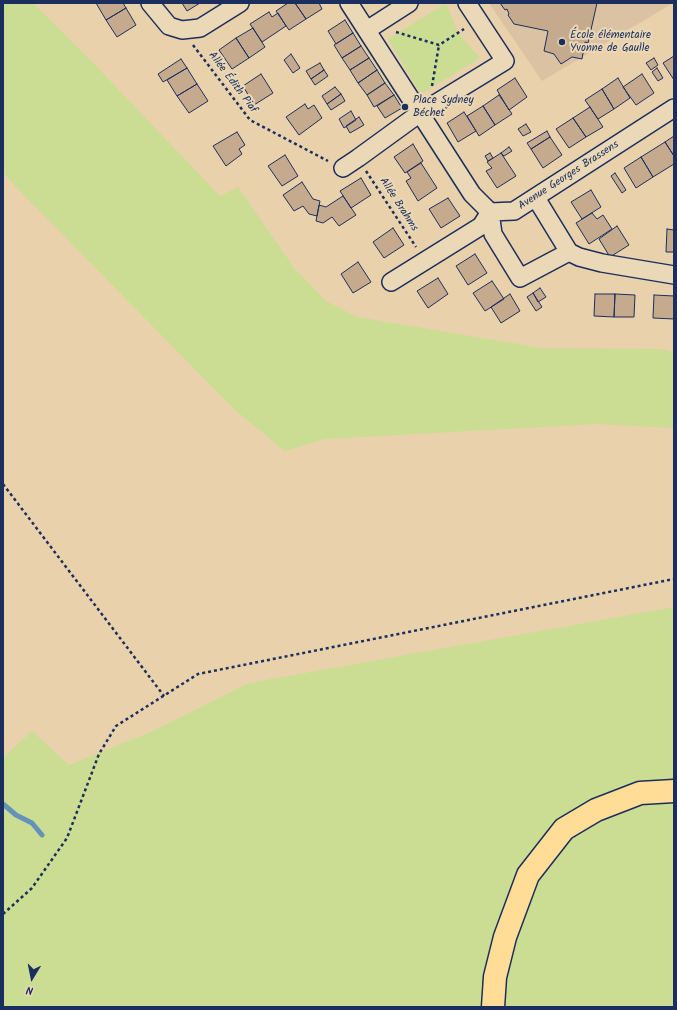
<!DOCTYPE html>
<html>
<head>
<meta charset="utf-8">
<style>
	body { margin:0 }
	#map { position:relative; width:677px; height:1010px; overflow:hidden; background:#e9d1ac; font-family:Kalam,sans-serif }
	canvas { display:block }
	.frame { position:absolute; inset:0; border:4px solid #1b2f5e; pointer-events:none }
	.north { position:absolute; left:12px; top:958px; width:40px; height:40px; -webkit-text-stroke:3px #ebd8b6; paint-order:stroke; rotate:190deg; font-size:11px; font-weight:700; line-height:16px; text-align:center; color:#1b2f5e }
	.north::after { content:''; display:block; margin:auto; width:14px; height:18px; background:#1b2f5e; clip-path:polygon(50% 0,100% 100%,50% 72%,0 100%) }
</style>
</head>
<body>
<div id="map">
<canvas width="677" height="1010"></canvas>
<div class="frame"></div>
<div class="north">N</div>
</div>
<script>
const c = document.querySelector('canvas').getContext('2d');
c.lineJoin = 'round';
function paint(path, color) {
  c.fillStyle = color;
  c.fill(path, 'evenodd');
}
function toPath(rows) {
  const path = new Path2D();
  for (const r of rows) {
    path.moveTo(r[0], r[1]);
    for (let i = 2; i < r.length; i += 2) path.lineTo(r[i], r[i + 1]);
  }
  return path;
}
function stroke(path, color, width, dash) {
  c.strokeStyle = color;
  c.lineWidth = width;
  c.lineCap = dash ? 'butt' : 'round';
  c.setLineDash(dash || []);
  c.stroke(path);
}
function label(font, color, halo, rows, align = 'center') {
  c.font = font + ' Kalam,sans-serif';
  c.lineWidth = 4;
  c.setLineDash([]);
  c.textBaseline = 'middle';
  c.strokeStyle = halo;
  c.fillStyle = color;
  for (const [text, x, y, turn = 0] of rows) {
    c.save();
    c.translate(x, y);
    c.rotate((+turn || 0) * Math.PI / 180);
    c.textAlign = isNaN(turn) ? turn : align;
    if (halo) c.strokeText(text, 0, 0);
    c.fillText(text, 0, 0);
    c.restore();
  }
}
paint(toPath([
	[489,3,673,3,542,81]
]), '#dac2a2');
paint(toPath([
	[3,3,33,3,95,65,220,196,238,187,295,269,326,301,357,317,542,348,660,349,674,352,674,428,596,424,325,439,285,451,235,410,15,186,3,172],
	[446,3,458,33,480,58,421,94,388,39],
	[674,607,674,1007,3,1006,3,758,32,731,69,765,151,732,249,683]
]), '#cadd92');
stroke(toPath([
	[3,804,16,815,32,823,42,835]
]), '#6592ba', 5);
const building = toPath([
	[96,3,123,3,126,8,106,20,96,3],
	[182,3,200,3,187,11,182,3],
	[288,3,295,3,306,19,289,30,276,11,288,3],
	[295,3,319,3,322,9,306,19,295,3],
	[500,3,597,3,588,43,585,42,582,59,572,57,561,64,554,54,544,51,548,31,514,24,508,15,509,14,507,9,505,10,500,3],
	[126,8,136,25,117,37,106,20,126,8],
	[269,12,272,17,278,13,286,26,262,42,250,24,269,12],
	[345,20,353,33,336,44,328,31,345,20],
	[253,28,265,47,249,58,236,38,253,28],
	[353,33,361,46,342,58,334,45,353,33],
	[236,38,249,58,232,69,219,50,236,38],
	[361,46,369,58,350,70,342,58,361,46],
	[291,54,300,68,293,73,284,60,291,54],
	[674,56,674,80,663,63,674,56],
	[369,58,377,70,358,83,350,70,369,58],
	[654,58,658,65,651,70,646,63,654,58],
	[181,59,187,68,163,82,158,74,181,59],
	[320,63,324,70,311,79,306,71,320,63],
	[187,68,197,84,177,96,167,80,187,68],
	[657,68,663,78,658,81,652,72,657,68],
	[324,70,328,76,315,85,311,79,324,70],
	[377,70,385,83,367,95,358,83,377,70],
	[261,74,273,93,254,105,243,86,261,74],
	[642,74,654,93,636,105,623,87,642,74],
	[515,78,527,97,509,110,497,90,515,78],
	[618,78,630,98,614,109,602,89,618,78],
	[385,83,394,95,374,107,367,95,385,83],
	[197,84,208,101,189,113,177,96,197,84],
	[335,87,341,94,327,104,322,96,335,87],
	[602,89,614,109,598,119,585,100,602,89],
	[341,94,345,101,331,110,327,104,341,94],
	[394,95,402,108,385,118,377,106,394,95],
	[499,95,512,114,495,125,483,106,499,95],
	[305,104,308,109,314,105,322,118,299,135,286,117,305,104],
	[483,106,495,125,479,136,467,116,483,106],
	[590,107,603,127,586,137,573,118,590,107],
	[351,111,356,120,344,128,339,119,351,111],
	[464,112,476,131,458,142,447,123,464,112],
	[359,117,364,125,350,133,346,126,359,117],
	[573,118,586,137,569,148,556,129,573,118],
	[526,124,531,132,523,136,518,129,526,124],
	[547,131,550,137,531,149,527,143,547,131],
	[237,132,245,145,239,149,242,154,226,166,213,146,237,132],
	[674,136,674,156,665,142,674,136],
	[550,137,562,155,543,168,531,149,550,137],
	[665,142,674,156,674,164,653,177,641,157,665,142],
	[413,144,423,161,405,173,394,157,413,144],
	[509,147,512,151,504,156,501,153,509,147],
	[490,153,493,158,488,161,485,156,490,153],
	[501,153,516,176,497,188,486,171,492,168,487,162,501,153],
	[285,155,298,176,282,186,268,166,285,155],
	[641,157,653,177,636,188,624,168,641,157],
	[421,163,437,188,418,201,406,181,411,178,407,172,421,163],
	[615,173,626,190,622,193,611,176,615,173],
	[361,178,371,195,351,208,340,191,361,178],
	[302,182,313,199,320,201,317,216,309,214,303,206,294,211,283,195,302,182],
	[591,190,601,207,582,219,571,202,591,190],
	[343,196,356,215,339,226,332,217,323,223,316,221,319,205,326,207,343,196],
	[448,198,460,216,441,228,429,209,448,198],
	[592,213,597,219,603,215,612,229,589,244,576,223,592,213],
	[617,226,629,245,610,257,599,239,617,226],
	[393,228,404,245,384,258,373,242,393,228],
	[667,229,674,230,674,252,666,252,667,229],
	[475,254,487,273,468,285,456,266,475,254],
	[358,262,371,282,353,293,341,274,358,262],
	[438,278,448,294,428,308,417,291,438,278],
	[492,281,504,299,485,311,473,293,492,281],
	[540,288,546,297,538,302,533,293,540,288],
	[533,293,542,307,536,311,527,297,533,293],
	[510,294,520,311,501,323,491,307,510,294],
	[595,294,615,294,614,317,594,316,595,294],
	[615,294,635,295,634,317,614,317,615,294],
	[654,295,674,296,674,319,653,318,654,295]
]);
paint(building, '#c5aa8d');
stroke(building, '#1b2f5e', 1);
const minor = toPath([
	[150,3,169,26,182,30,200,28,240,3],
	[349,3,472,194,490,212,514,211,674,108],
	[367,30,409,3],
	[343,168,358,158,420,113,505,61,467,3],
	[536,198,569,252,579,257,602,263,674,275],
	[490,212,493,234,520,278,569,252],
	[391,282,481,226,490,212]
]);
const highway = toPath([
	[493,1007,495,977,505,937,528,875,564,829,596,810,640,793,674,791]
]);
stroke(minor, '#1b2f5e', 20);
stroke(highway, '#1b2f5e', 25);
stroke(toPath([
	[396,32,439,45,464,29],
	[193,45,250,120,328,161],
	[432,86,439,45],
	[366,171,416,247],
	[3,484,164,696],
	[3,914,32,888,67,838,99,754,116,726,198,674,674,579]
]), '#1b2f5e', 2.5, [3, 3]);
stroke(minor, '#ebd8b6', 17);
stroke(highway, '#ffdd96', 22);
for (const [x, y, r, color] of [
	[562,42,4,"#1b2f5e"],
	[405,107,4,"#1b2f5e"]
]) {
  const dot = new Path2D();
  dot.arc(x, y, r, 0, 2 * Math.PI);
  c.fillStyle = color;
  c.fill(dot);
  stroke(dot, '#ebd8b6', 1.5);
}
label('11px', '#1b2f5e', '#ebd8b6', [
	["École élémentaire",570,36],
	["Yvonne de Gaulle",570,49],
	["Place Sydney",413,101],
	["Béchet",413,114]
], 'left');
label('11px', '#1b2f5e', '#ebd8b6', [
	["Allée Édith Piaf",232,83,53],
	["Avenue Georges Brassens",569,176,-33],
	["Allée Brahms",398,205,57]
]);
</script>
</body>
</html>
